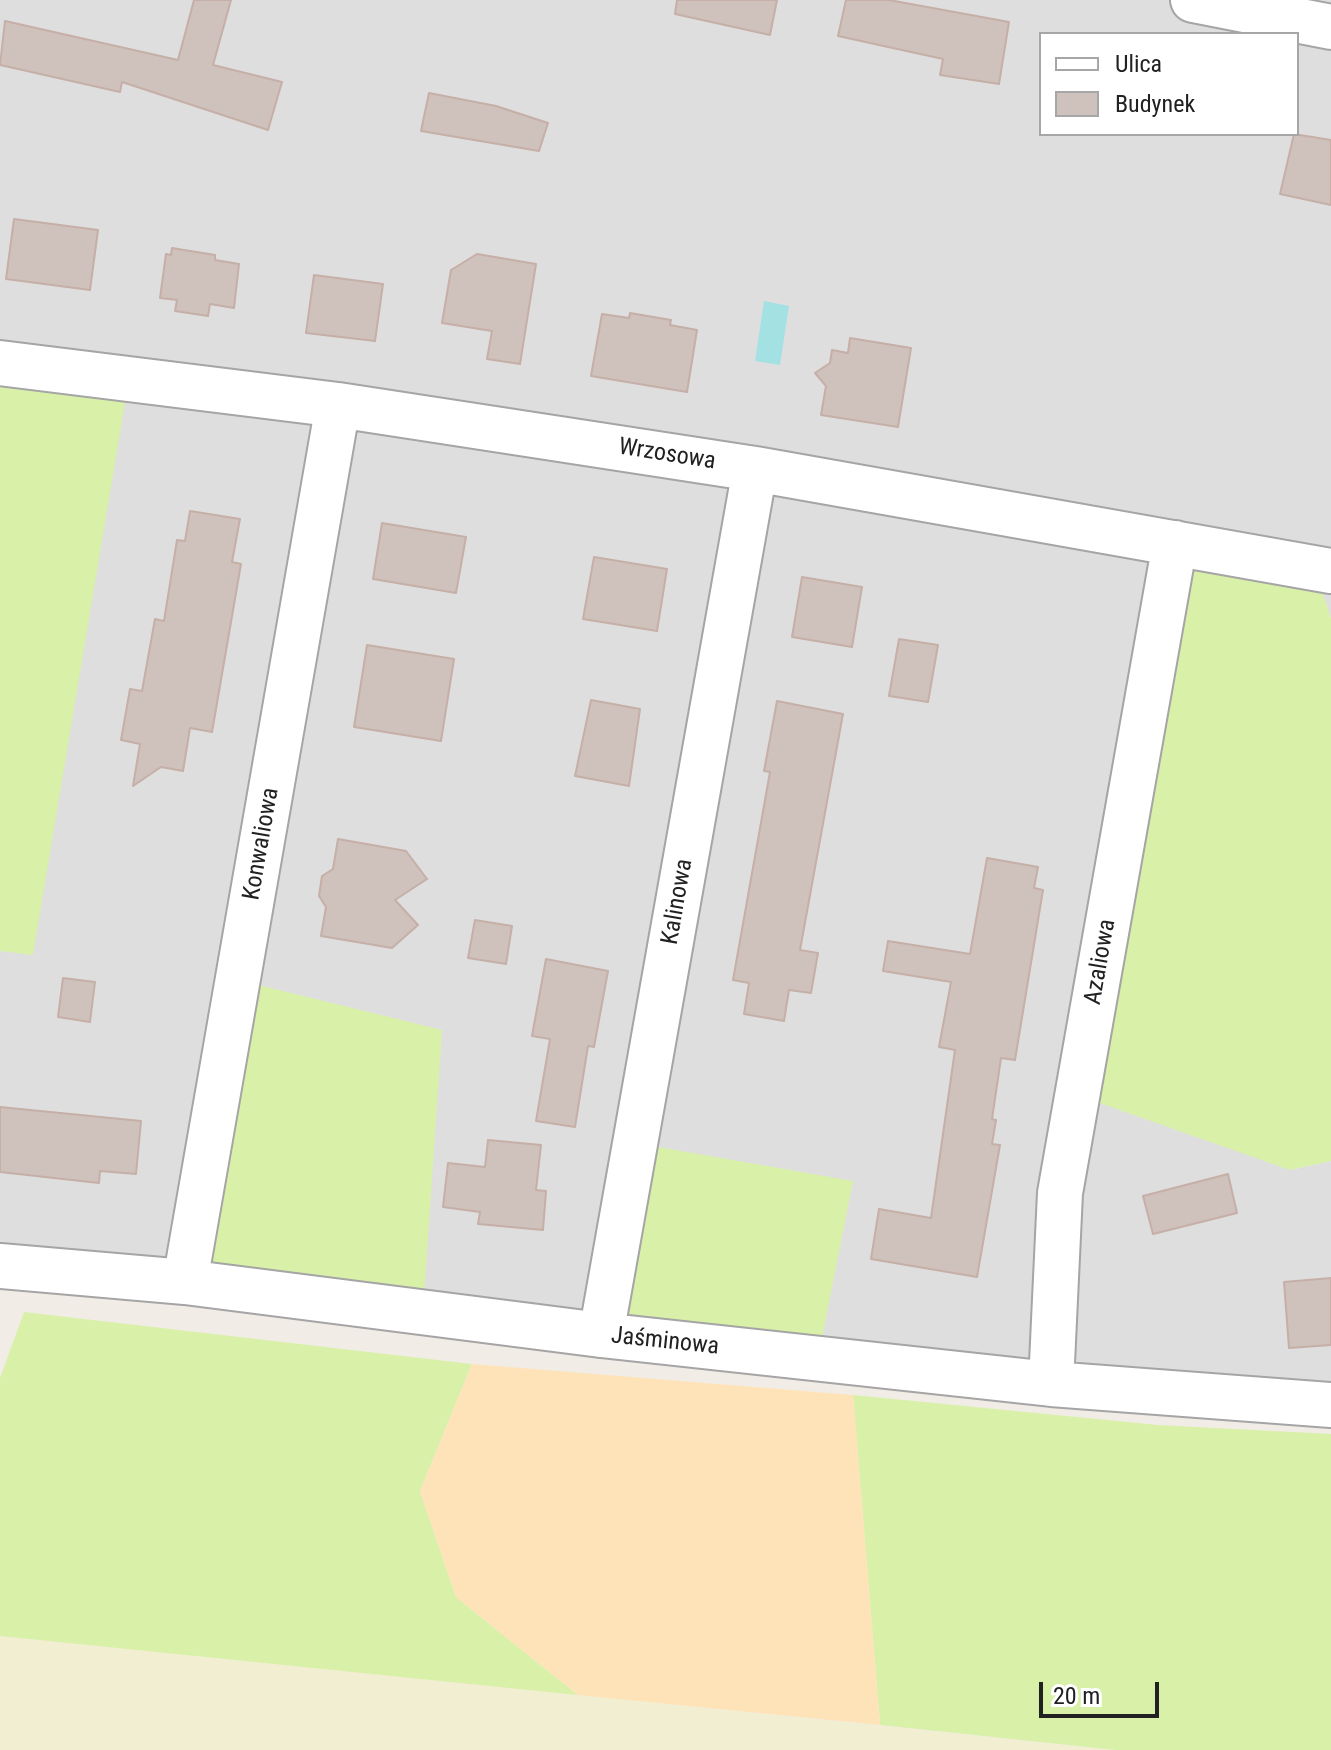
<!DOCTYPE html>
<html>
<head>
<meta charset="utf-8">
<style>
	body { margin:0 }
	#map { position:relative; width:1331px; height:1750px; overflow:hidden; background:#f2ece7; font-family:"Roboto Condensed",sans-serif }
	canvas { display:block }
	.legend { position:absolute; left:1039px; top:32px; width:260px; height:104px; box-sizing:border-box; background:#fff; border:2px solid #a6a6a6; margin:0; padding:10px 14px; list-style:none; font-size:24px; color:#212121 }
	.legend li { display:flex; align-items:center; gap:16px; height:40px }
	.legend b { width:40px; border:2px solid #a6a6a6 }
	.scale { position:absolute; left:1039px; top:1682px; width:120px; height:36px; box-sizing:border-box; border:4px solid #212121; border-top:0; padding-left:10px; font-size:24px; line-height:28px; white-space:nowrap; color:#212121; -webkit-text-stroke:6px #fff; paint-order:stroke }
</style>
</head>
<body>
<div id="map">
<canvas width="1331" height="1750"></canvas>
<ul class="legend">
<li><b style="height:10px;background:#fff"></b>Ulica</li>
<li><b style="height:22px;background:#cfc1bc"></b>Budynek</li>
</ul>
<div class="scale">20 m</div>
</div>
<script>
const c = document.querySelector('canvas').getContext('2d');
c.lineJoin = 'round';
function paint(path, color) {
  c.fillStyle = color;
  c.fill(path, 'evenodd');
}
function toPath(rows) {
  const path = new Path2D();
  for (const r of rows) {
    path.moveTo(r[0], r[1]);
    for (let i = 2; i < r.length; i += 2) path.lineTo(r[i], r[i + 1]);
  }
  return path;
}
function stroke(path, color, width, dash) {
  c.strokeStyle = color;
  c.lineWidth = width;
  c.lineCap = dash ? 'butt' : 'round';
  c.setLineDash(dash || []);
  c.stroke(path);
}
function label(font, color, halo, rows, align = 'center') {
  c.font = font + ' "Roboto Condensed",sans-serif';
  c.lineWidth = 6;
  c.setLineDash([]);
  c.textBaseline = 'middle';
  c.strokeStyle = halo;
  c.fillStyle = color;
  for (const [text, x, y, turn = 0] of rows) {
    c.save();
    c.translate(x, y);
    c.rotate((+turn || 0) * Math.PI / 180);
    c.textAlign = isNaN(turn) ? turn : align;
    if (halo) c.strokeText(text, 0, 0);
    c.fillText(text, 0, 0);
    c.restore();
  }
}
paint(toPath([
	[0,0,1331,0,1331,618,1313,568,1290,1170,1331,1161,1331,1405,601,1335,185,1282,0,1268],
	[1041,34,1297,34,1297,134,1041,134]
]), '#dfdede');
paint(toPath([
	[0,1636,411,1677,1115,1750,0,1750]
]), '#f2eed1');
paint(toPath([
	[0,363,129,379,33,955,0,951],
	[1175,543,1314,568,1331,618,1331,1161,1290,1170,1077,1095],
	[238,980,442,1030,423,1312,185,1282],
	[635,1143,853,1181,818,1358,601,1335],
	[24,1312,472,1364,420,1491,456,1597,578,1695,0,1636,0,1378],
	[853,1395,1158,1425,1331,1434,1331,1750,1115,1750,880,1725]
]), '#d9f0a9');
paint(toPath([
	[472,1364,853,1395,880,1725,578,1695,456,1597,420,1491]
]), '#ffe3b8');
paint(toPath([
	[764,301,789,306,780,365,755,361]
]), '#a3e1e3');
const building = toPath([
	[194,0,231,0,213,65,282,82,268,130,122,82,120,92,0,65,5,21,178,60,194,0],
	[677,0,777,0,770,35,675,14,677,0],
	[846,0,889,0,1009,22,999,84,940,75,943,59,838,36,846,0],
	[429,93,496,106,548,123,539,151,421,131,429,93],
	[1294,134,1331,140,1331,205,1280,194,1294,134],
	[14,219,98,230,90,290,6,279,14,219],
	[172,248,215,255,215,260,239,264,234,308,210,304,208,316,175,311,177,300,160,298,166,254,171,255,172,248],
	[477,254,536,264,520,364,487,359,492,331,442,323,451,270,477,254],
	[314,275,383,284,375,341,306,333,314,275],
	[630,313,671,320,670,325,697,330,687,392,591,376,602,314,629,318,630,313],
	[850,338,911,348,898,427,821,415,826,386,815,373,830,363,832,350,848,353,850,338],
	[190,511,240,519,232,562,241,564,212,732,190,728,183,771,161,767,133,786,140,744,121,740,130,689,142,691,155,619,164,621,177,540,185,541,190,511],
	[382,523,466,537,456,593,373,579,382,523],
	[594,557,667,569,657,631,583,619,594,557],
	[802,577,862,587,852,647,792,637,802,577],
	[899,639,938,645,928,702,889,696,899,639],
	[367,645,454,659,441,741,354,727,367,645],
	[591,700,640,709,629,786,575,776,591,700],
	[777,701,843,714,800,950,818,953,811,993,789,990,784,1021,744,1014,749,983,733,980,770,772,764,771,777,701],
	[338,839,406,851,427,879,395,900,418,925,392,948,321,936,326,907,319,896,322,876,333,869,338,839],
	[987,858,1038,867,1034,888,1043,890,1015,1060,1001,1058,992,1119,996,1120,992,1144,1000,1145,977,1277,871,1259,879,1209,931,1218,955,1050,939,1047,951,982,883,971,888,941,970,954,987,858],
	[475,920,512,926,506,964,468,958,475,920],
	[546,959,608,971,594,1047,588,1046,575,1127,536,1121,550,1039,532,1036,546,959],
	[63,978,95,982,90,1022,58,1017,63,978],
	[0,1107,141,1121,136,1174,100,1171,99,1183,0,1172,0,1107],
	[488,1140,541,1145,536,1190,546,1191,543,1230,478,1224,480,1212,443,1207,448,1163,485,1167,488,1140],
	[1228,1174,1237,1213,1153,1234,1143,1196,1228,1174],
	[1331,1278,1331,1345,1289,1348,1284,1282,1331,1278]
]);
paint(building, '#cfc1bc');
stroke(building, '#c5afa7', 2);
const minor = toPath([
	[1193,0,1331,27],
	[0,363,338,405,755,469,1331,571],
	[0,1266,185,1282,601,1335,1051,1384,1331,1405],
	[185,1282,338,405],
	[601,1335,755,469],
	[1051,1384,1060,1193,1175,543]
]);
stroke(minor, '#a5a5a5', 48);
stroke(minor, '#fff', 44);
label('24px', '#212121', '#fff', [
	["Wrzosowa",667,455,9],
	["Konwaliowa",262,844,-80],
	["Kalinowa",678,902,-80],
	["Azaliowa",1101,962,-80],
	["Jaśminowa",665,1342,6]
]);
</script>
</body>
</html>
